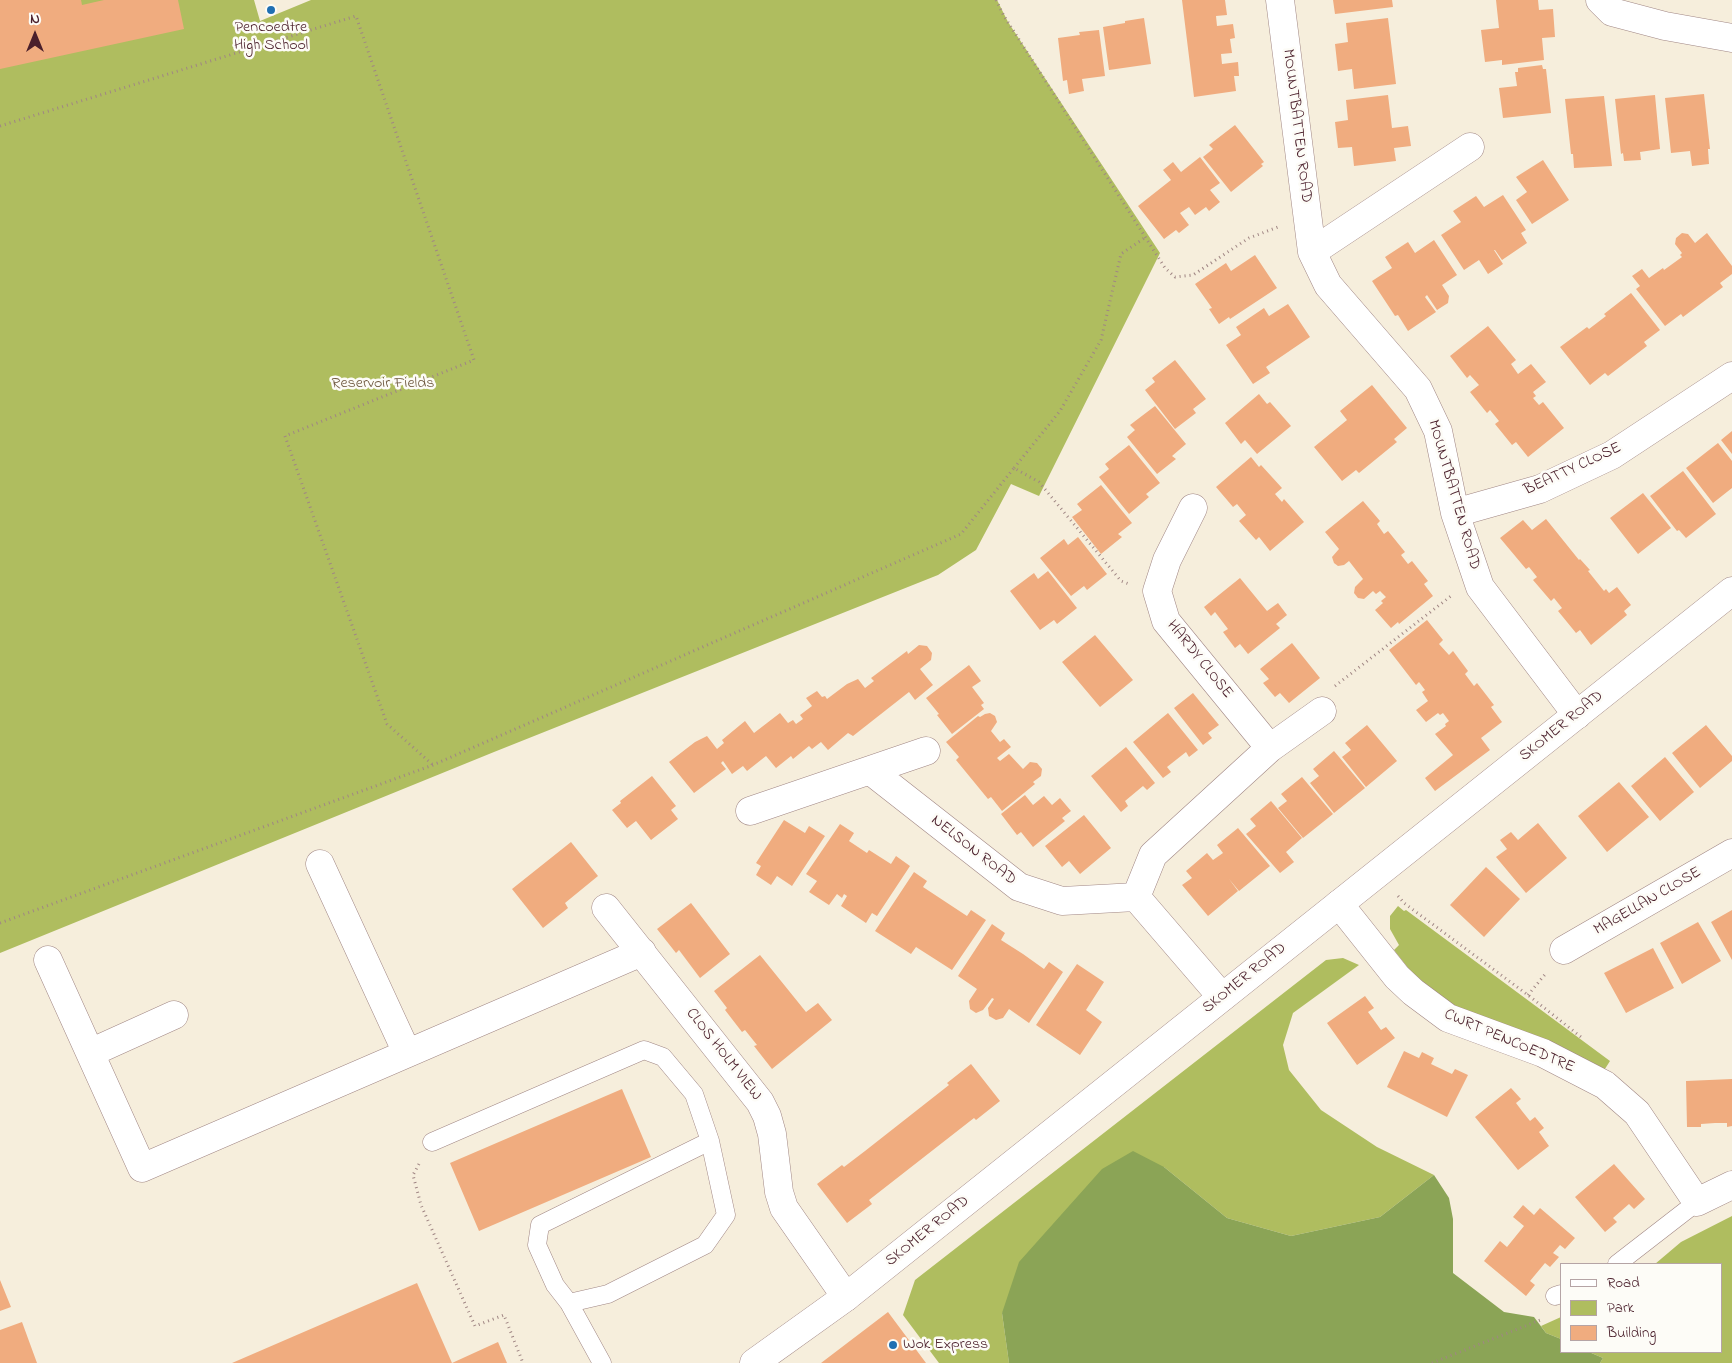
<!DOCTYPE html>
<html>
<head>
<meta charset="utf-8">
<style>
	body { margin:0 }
	#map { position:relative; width:1732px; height:1363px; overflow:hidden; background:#f6eedc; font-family:"Indie Flower",sans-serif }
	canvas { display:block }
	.legend { position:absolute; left:1560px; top:1263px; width:162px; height:90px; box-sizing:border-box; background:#fdfcf7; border:1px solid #b5a4a5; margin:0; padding:6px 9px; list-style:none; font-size:15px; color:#4a1f2b }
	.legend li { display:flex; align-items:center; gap:10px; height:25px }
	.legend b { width:25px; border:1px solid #b5a4a5 }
	.north { position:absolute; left:10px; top:10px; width:50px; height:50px; -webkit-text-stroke:4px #fdfcf7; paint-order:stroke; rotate:0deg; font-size:14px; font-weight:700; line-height:20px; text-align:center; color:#4a1f2b }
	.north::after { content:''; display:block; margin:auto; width:18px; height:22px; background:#4a1f2b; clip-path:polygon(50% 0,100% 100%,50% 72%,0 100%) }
</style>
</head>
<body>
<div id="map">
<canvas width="1732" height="1363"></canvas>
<ul class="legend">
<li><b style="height:6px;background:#fff"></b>Road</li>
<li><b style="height:14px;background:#afbd5f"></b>Park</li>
<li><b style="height:14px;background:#f0ac7f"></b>Building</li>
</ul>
<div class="north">N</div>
</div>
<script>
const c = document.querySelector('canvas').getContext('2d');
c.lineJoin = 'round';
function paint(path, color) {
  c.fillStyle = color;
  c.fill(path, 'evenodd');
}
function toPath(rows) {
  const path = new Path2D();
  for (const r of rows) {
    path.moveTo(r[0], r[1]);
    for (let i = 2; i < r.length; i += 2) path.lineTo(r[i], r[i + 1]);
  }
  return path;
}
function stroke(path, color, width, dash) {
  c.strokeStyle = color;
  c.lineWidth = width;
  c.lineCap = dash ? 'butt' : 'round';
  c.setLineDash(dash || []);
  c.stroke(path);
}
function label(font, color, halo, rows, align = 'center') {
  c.font = font + ' "Indie Flower",sans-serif';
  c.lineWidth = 5;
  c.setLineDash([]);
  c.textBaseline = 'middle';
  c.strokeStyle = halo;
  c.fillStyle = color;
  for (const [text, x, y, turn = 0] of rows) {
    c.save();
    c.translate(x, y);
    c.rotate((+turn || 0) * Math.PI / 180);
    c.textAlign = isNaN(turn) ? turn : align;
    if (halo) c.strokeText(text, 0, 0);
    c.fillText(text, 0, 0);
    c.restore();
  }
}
paint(toPath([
	[0,0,254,0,260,21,311,0,997,0,1008,22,1160,253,1039,496,1011,484,976,550,938,575,494,752,0,953],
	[1398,906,1404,911,1406,910,1610,1061,1603,1072,1445,1004,1427,992,1394,950,1399,945,1390,929,1390,916],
	[1343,958,1359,965,1293,1013,1283,1045,1289,1070,1321,1110,1377,1147,1434,1175,1380,1217,1291,1236,1227,1218,1164,1167,1002,1313,1009,1363,939,1363,903,1315,915,1280,1326,960],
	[1732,1216,1732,1363,1600,1363,1603,1358,1589,1352,1721,1352,1721,1264,1655,1264,1681,1242],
	[1561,1317,1561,1339,1546,1333,1541,1326]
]), '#afbd5f');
paint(toPath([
	[1133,1151,1164,1167,1227,1218,1291,1236,1380,1217,1434,1175,1449,1198,1453,1219,1453,1273,1504,1312,1534,1317,1546,1333,1561,1339,1561,1352,1589,1352,1603,1358,1600,1363,1009,1363,1002,1313,1019,1262,1102,1169]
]), '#8ba456');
paint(toPath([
	[0,0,81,0,82,5,104,0,178,0,184,29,0,69],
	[1182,0,1225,0,1227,15,1216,16,1217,26,1233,24,1235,38,1230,39,1232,53,1221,54,1222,64,1238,62,1239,76,1234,76,1236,91,1194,97],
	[1333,0,1392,0,1393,7,1335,14],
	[1496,0,1538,0,1539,10,1553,9,1555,37,1542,38,1544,60,1502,65,1502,60,1485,62,1481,30,1499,28],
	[1144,18,1151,64,1109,70,1103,27,1125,23,1125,21],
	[1388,18,1396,84,1354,89,1352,69,1338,71,1335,44,1348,42,1346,23],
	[1099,30,1105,76,1082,79,1084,91,1069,94,1067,80,1063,81,1058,38,1080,35,1079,32],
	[1542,65,1543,69,1546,69,1551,113,1503,118,1499,88,1517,86,1515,72,1518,72,1518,68],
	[1704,94,1710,149,1708,149,1709,164,1692,166,1690,151,1671,153,1665,98],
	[1388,95,1392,128,1408,126,1411,146,1394,148,1396,161,1354,166,1352,147,1338,148,1335,122,1348,120,1346,100],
	[1655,95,1660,149,1640,152,1641,160,1624,161,1623,153,1621,154,1615,99],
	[1604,96,1612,166,1574,168,1573,154,1571,154,1565,99],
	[1235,125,1264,162,1261,164,1263,166,1231,192,1203,157,1213,149,1209,145],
	[1200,157,1220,183,1210,190,1220,202,1209,211,1206,207,1195,215,1189,207,1180,213,1189,225,1179,233,1176,230,1164,239,1138,206,1171,180,1163,170,1173,162,1181,172],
	[1543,160,1569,200,1532,224,1516,200,1527,192,1516,177],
	[1503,195,1526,230,1521,233,1527,243,1502,260,1495,250,1494,250,1503,264,1488,274,1479,260,1464,270,1441,235,1461,222,1453,211,1476,196,1484,207],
	[1682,233,1688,234,1695,243,1707,233,1732,266,1732,274,1720,283,1723,287,1683,317,1681,314,1665,326,1636,289,1640,286,1632,276,1642,269,1649,278,1663,268,1664,270,1682,257,1680,255,1682,253,1675,244,1676,238],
	[1434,240,1457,275,1442,285,1449,296,1448,303,1437,310,1427,295,1425,297,1436,312,1408,331,1398,315,1395,316,1372,281,1392,268,1385,257,1408,242,1415,253],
	[1255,255,1277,288,1230,319,1229,317,1219,324,1209,309,1212,308,1195,284,1226,263,1231,271],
	[1631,293,1660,330,1644,342,1647,346,1608,376,1605,373,1590,385,1560,347,1587,327,1589,329,1606,316,1604,314],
	[1288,304,1310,337,1266,367,1270,373,1253,384,1226,345,1241,335,1236,327,1264,308,1269,316],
	[1488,326,1516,360,1511,364,1518,374,1531,364,1546,382,1533,392,1536,396,1533,398,1539,405,1543,402,1564,428,1528,457,1516,442,1512,445,1495,424,1499,421,1490,410,1487,413,1470,392,1479,385,1470,375,1467,378,1450,356],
	[1175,360,1206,399,1193,409,1196,413,1175,429,1145,390,1155,382,1152,378],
	[1372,385,1407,428,1394,439,1397,442,1359,473,1356,470,1342,481,1314,447,1347,420,1340,411],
	[1259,394,1267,404,1270,402,1291,426,1257,454,1245,440,1241,444,1225,423],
	[1155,406,1186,444,1172,456,1176,459,1157,474,1127,437,1135,430,1130,425],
	[1732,431,1732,454,1721,440],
	[1718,443,1732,461,1732,488,1713,503,1686,468],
	[1129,445,1160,483,1146,494,1149,497,1129,514,1099,477,1109,469,1105,464],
	[1251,457,1259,467,1261,465,1282,488,1275,494,1282,502,1284,499,1304,522,1270,551,1259,537,1256,540,1239,521,1246,515,1237,504,1233,507,1216,487],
	[1683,471,1716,514,1686,538,1679,530,1677,531,1650,496],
	[1101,485,1132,523,1118,534,1122,537,1101,554,1072,517,1082,510,1077,504],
	[1643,493,1671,528,1638,554,1610,518],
	[1363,501,1380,521,1377,524,1384,534,1388,531,1405,552,1401,555,1408,564,1412,561,1428,581,1424,584,1433,596,1399,624,1398,622,1391,628,1375,610,1383,603,1381,601,1386,597,1380,591,1376,594,1373,591,1364,599,1358,598,1354,593,1355,587,1363,579,1349,561,1344,565,1338,566,1334,563,1332,557,1339,549,1325,532],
	[1546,519,1579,560,1580,559,1590,570,1588,571,1604,591,1606,589,1609,593,1617,587,1631,605,1624,611,1627,615,1591,645,1580,630,1576,633,1558,611,1562,608,1554,598,1551,601,1533,580,1537,577,1529,567,1526,569,1500,538,1523,520,1532,530],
	[1078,537,1107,574,1087,590,1084,586,1071,596,1040,558,1064,539,1068,545],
	[1048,571,1077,608,1057,624,1054,620,1040,630,1010,591,1034,573,1038,579],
	[1240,578,1267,611,1278,603,1287,615,1276,624,1280,628,1248,654,1240,644,1235,648,1223,632,1228,629,1215,612,1211,616,1204,607],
	[1427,620,1443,640,1439,644,1449,655,1453,651,1468,671,1465,674,1474,686,1477,683,1494,705,1491,707,1502,722,1481,738,1490,750,1435,791,1425,778,1453,755,1435,734,1446,726,1445,724,1449,721,1443,713,1440,715,1438,713,1426,722,1416,710,1428,701,1422,692,1425,690,1419,682,1416,685,1389,650],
	[1095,635,1133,680,1100,707,1062,662],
	[1292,643,1320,678,1289,703,1280,693,1275,697,1263,683,1269,679,1260,669],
	[919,645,927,646,932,653,931,660,920,669,933,685,915,700,909,692,853,736,848,733,828,750,821,742,812,749,809,746,793,759,791,756,776,768,766,756,747,771,743,766,732,774,723,761,721,763,726,769,694,793,669,762,695,742,707,736,717,749,724,743,722,740,745,721,754,733,780,713,788,723,793,720,796,724,803,719,800,715,812,706,806,698,817,691,822,697,825,696,827,699,847,684,858,679,865,688,874,681,871,678,907,651,908,654],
	[969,665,981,681,972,687,984,703,981,705,984,709,952,734,937,715,939,714,926,698],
	[1193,693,1219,725,1208,733,1212,738,1203,745,1174,708],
	[990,713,995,716,997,722,991,731,1000,742,1004,739,1011,747,997,758,1000,761,1009,754,1023,769,1030,762,1037,763,1042,769,1041,776,1033,782,1035,784,1002,811,991,797,988,799,956,760,959,757,946,742,978,716,980,717,985,714],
	[1168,713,1198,750,1189,757,1186,752,1167,767,1171,772,1163,778,1133,742],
	[1367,725,1397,761,1366,787,1342,757,1351,750,1345,743],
	[1706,725,1732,756,1732,761,1700,788,1672,753],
	[1126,747,1155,783,1147,790,1143,786,1125,801,1128,806,1121,812,1091,776],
	[1334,751,1365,788,1334,813,1310,783,1319,776,1313,769],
	[1665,757,1694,792,1660,821,1631,786],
	[652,776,676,806,671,810,678,819,651,840,636,821,627,828,612,810,621,803,620,801],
	[1302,777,1333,814,1303,838,1278,808,1287,801,1281,794],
	[1619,782,1649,817,1607,852,1578,816],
	[1025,795,1033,805,1044,796,1052,805,1060,798,1071,811,1062,818,1065,821,1033,847,1021,832,1017,835,1001,814],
	[1271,801,1302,838,1286,852,1294,862,1280,873,1246,834,1256,826,1250,819],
	[1084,815,1111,848,1080,874,1069,861,1062,867,1045,846],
	[784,820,805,833,809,826,825,836,792,886,777,876,771,885,756,875,761,866,756,863],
	[1538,823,1567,858,1526,893,1496,857,1507,849,1500,840,1511,832,1518,840],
	[840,824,854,833,849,841,867,853,869,850,891,864,896,856,910,866,877,916,872,913,866,923,841,906,847,896,844,894,842,898,837,894,829,905,809,892,817,881,806,874],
	[1238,828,1270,866,1239,891,1229,879,1238,891,1208,916,1182,885,1192,878,1186,871,1207,853,1213,860,1223,853,1217,845],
	[571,842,598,876,565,903,568,908,543,928,512,889],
	[1486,867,1520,899,1484,937,1450,905],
	[914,872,927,881,923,887,967,916,971,910,986,920,952,970,916,947,911,954,875,931],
	[691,903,730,954,700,978,679,950,676,953,657,929],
	[1732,910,1732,960,1711,922],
	[1698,922,1721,961,1682,984,1660,943],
	[992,924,1005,933,1001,940,1023,954,1044,969,1049,962,1063,972,1029,1023,1009,1009,1003,1018,996,1020,989,1016,988,1008,994,999,992,998,983,1010,976,1013,970,1009,969,1001,977,989,958,976],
	[1653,948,1674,988,1626,1013,1604,973],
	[760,955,806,1012,818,1003,832,1020,772,1069,754,1046,757,1045,745,1030,742,1032,725,1010,727,1008,714,991],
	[1077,964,1104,982,1086,1010,1102,1022,1080,1055,1036,1025],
	[1365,996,1374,1008,1368,1012,1381,1030,1386,1027,1395,1038,1357,1065,1327,1023],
	[1404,1051,1419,1058,1422,1052,1434,1058,1431,1064,1452,1074,1455,1069,1468,1075,1447,1117,1387,1087],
	[971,1064,1000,1101,976,1120,974,1118,869,1200,872,1204,847,1223,817,1184,842,1165,844,1167,865,1151,949,1085,947,1083],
	[1732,1079,1732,1126,1727,1127,1727,1123,1715,1123,1701,1124,1701,1127,1687,1127,1686,1081],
	[1511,1088,1521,1099,1516,1103,1522,1111,1530,1121,1535,1117,1544,1128,1539,1132,1549,1146,1518,1170,1475,1117],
	[622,1089,651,1157,479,1231,450,1163],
	[1614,1164,1645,1199,1634,1209,1629,1204,1613,1218,1617,1222,1605,1232,1575,1197],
	[1523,1205,1534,1215,1540,1208,1575,1238,1565,1249,1560,1245,1553,1253,1559,1257,1550,1267,1545,1263,1530,1281,1535,1285,1526,1296,1484,1261,1500,1241,1507,1247,1524,1226,1513,1217],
	[0,1280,11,1307,0,1311],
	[417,1283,452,1363,498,1342,507,1363,232,1363],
	[888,1312,926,1363,821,1363],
	[22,1322,37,1363,0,1363,0,1330]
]), '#f0ac7f');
const service = toPath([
	[432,1142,644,1050,663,1057,694,1094,710,1141,726,1215,705,1245,608,1294,569,1303],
	[1617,1264,1697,1202],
	[1555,1296,1561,1294],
	[602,1363,569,1303,555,1285,537,1245,540,1225,710,1141]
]);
const minor = toPath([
	[1280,0,1312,252,1328,285,1418,389,1438,431,1455,513,1480,587,1577,715],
	[1600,0,1612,12,1665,26,1732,38],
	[1312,252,1470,147],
	[1193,508,1167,560,1157,591,1166,621,1270,748],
	[1455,513,1540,489,1612,455,1732,376],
	[871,771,1019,887,1062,901,1136,897,1222,997],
	[750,811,926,751],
	[320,864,407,1053],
	[1136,897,1153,855,1270,748,1322,711],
	[1339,904,1397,977,1413,992,1448,1018,1543,1053,1605,1085,1637,1113,1697,1202,1732,1185],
	[606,908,760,1102,767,1116,772,1134,779,1192,784,1208,846,1297],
	[1564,950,1732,853],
	[48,960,142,1168,642,952],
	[90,1053,174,1015]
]);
const tertiary = toPath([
	[754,1363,846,1297,1732,591]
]);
stroke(service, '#a08684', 19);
stroke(minor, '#a08684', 29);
stroke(tertiary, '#a08684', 29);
stroke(toPath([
	[996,0,1004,16,1165,268,1175,277,1193,275,1249,238,1278,227],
	[0,126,356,16,474,360,285,436,387,724,433,765],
	[1014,468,1060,411,1101,340,1121,254,1146,237],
	[1335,686,1451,596],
	[1398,896,1404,903,1528,995,1581,1037],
	[0,923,433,765,961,534,1014,468,1039,482,1121,581,1129,584],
	[1528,995,1547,972],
	[419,1164,413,1175,421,1205,475,1326,504,1315,523,1363],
	[1432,1363,1543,1319]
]), '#a08684', 3, [1, 4]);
stroke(service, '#fff', 18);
stroke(minor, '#fff', 28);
stroke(tertiary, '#fff', 28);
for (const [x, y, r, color] of [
	[271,10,5,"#1f6fb2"],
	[893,1345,5,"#1f6fb2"]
]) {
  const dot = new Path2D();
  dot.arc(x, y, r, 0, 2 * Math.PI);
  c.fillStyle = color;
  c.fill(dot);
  stroke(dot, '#fdfcf7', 2);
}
label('16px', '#4a1f2b', '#fdfcf7', [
	["Pencoedtre",271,28],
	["High School",271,46],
	["Wok Express",903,1345,"left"]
]);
label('16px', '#4a1f2b', '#fdfcf7', [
	["MOUNTBATTEN ROAD",1296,126,83],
	["BEATTY CLOSE",1573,470,-25],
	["MOUNTBATTEN ROAD",1453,495,74],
	["HARDY CLOSE",1199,660,51],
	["SKOMER ROAD",1562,727,-39],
	["NELSON ROAD",973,851,38],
	["MAGELLAN CLOSE",1648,902,-30],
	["SKOMER ROAD",1245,979,-39],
	["CWRT PENCOEDTRE",1509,1042,23],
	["CLOS HOLM VIEW",723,1055,52],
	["SKOMER ROAD",928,1232,-39]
]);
label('16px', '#6d563d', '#fdfcf7', [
	["Reservoir Fields",383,384]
]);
</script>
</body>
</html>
